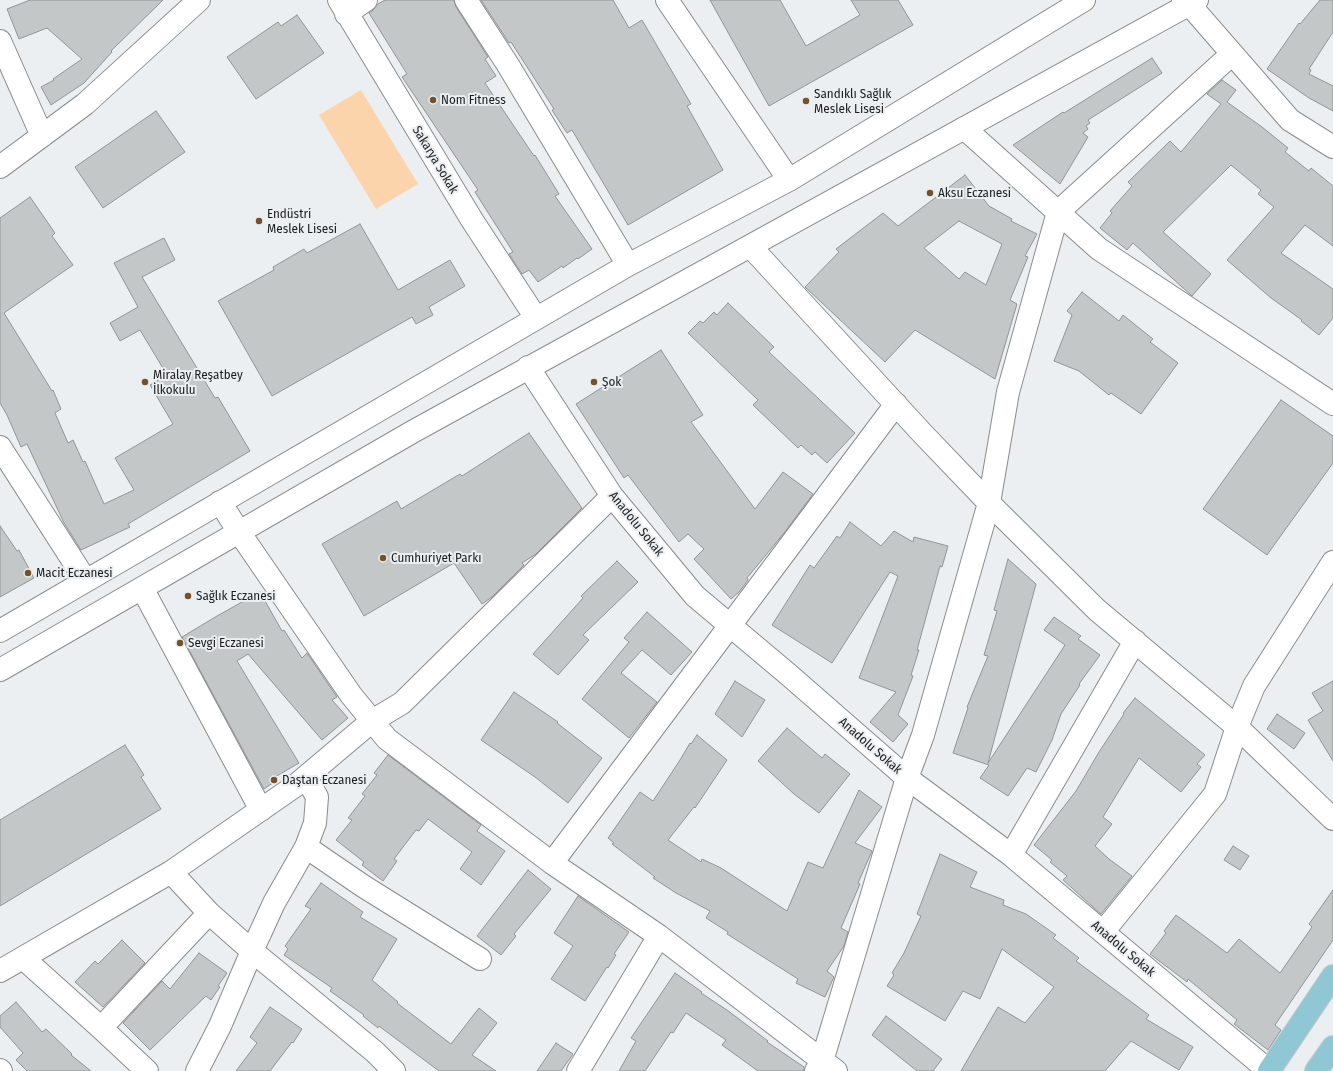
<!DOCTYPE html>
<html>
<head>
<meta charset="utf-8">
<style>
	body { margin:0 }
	canvas { display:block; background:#ebeff1 }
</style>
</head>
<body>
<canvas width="1333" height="1071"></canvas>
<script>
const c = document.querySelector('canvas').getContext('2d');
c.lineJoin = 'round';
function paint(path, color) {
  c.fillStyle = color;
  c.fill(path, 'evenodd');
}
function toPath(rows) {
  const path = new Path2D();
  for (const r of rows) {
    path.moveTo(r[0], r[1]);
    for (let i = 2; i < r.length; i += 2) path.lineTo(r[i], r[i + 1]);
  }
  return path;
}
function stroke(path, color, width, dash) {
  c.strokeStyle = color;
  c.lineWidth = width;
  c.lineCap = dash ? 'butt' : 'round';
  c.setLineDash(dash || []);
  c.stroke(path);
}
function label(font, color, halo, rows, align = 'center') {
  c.font = font + ' "Fira Sans Condensed",sans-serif';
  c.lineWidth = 4;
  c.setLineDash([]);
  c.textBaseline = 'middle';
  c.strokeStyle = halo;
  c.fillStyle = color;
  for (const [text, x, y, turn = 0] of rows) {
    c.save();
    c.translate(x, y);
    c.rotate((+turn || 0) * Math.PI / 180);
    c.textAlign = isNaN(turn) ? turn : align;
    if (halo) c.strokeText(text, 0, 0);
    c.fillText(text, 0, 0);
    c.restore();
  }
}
paint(toPath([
	[361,90,418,184,376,209,319,115]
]), '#fcd4ab');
const building = toPath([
	[30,0,163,0,111,51,112,52,84,83,51,105,41,87,54,80,53,79,82,59,47,28,19,39,7,9,30,0],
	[385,0,454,0,456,7,488,57,485,59,496,76,485,83,534,156,535,155,559,194,555,196,592,249,578,259,577,258,563,268,562,266,538,282,529,270,522,274,509,254,513,252,475,192,478,190,402,77,407,74,369,13,373,10,378,4,385,0],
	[481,0,613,0,629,28,642,20,691,104,687,106,723,170,628,225,572,130,567,133,552,110,554,109,511,42,509,43,481,0],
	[710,0,780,0,806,46,860,15,851,0,898,0,913,25,769,106,710,0],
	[1320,0,1333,0,1333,32,1309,69,1311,70,1309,74,1333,86,1333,111,1309,98,1267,69,1299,23,1300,24,1320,0],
	[297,15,324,53,256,99,227,57,278,22,281,26,297,15],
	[1152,58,1162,73,1088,120,1090,123,1086,126,1088,129,1083,133,1088,137,1060,184,1013,145,1063,112,1064,113,1152,58],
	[1222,80,1236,90,1227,102,1262,127,1288,148,1285,152,1309,171,1311,168,1333,186,1333,246,1305,225,1281,253,1333,289,1333,318,1319,335,1301,321,1302,320,1271,298,1227,260,1274,207,1258,194,1261,190,1231,165,1163,232,1211,274,1192,296,1133,243,1127,250,1100,228,1112,213,1110,211,1132,186,1128,182,1170,141,1181,152,1221,104,1207,94,1222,80],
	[156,111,185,152,103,208,75,167,156,111],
	[965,175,989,206,1012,219,1011,221,1037,234,1025,256,1028,257,1010,300,1017,304,995,379,915,330,885,362,805,287,839,252,836,249,883,213,898,226,965,175],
	[959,221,1002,244,986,285,965,272,959,279,924,248,959,221],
	[30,197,55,233,52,236,73,265,4,313,52,391,53,390,61,409,55,413,68,443,73,440,83,462,85,461,104,504,134,490,115,458,173,424,150,385,167,375,140,330,120,341,110,323,138,307,114,263,164,238,175,260,142,277,215,398,218,397,250,451,128,524,130,527,81,550,64,523,27,444,21,447,7,415,0,403,0,218,30,197],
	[360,224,398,290,450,260,465,286,429,307,433,315,416,324,412,317,272,396,218,301,274,270,273,267,304,249,307,253,360,224],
	[1082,292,1119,321,1123,315,1153,339,1150,342,1178,363,1141,414,1111,393,1109,395,1079,371,1054,361,1072,315,1067,311,1082,292],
	[728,303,774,347,769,352,855,433,827,463,815,452,812,455,801,445,798,448,753,405,758,400,688,333,700,321,703,323,714,312,717,315,728,303],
	[661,350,703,415,691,422,755,509,783,472,813,494,784,533,747,578,748,580,739,592,731,599,694,559,704,549,688,534,679,542,628,475,624,478,576,404,661,350],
	[1281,400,1333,436,1333,463,1267,555,1203,509,1281,400],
	[529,433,582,508,536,554,522,563,524,565,492,597,482,604,454,563,364,616,322,544,397,501,401,509,460,474,462,476,529,433],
	[850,522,881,546,894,531,913,542,914,537,948,546,942,567,940,566,917,650,919,650,911,675,913,676,898,715,908,724,893,742,870,722,896,692,859,678,898,576,890,572,832,663,772,625,810,565,814,568,837,536,840,538,850,522],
	[0,526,17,551,19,550,34,578,0,597,0,526],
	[1008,559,1036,584,988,763,1065,645,1044,630,1054,617,1081,636,1078,639,1100,655,1079,684,1080,685,1061,714,1052,740,1036,772,1027,768,1008,796,980,778,989,765,953,753,968,708,967,707,988,656,984,655,997,611,994,610,1008,559],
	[617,561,638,582,583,635,589,640,558,675,533,654,583,598,581,596,617,561],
	[260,592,282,631,284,630,302,658,307,653,337,697,332,700,348,718,322,740,248,654,237,661,299,763,275,777,277,780,264,789,182,637,217,616,260,592],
	[647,612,692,652,671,675,642,650,621,673,657,702,629,738,582,699,629,642,624,638,647,612],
	[735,681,765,700,742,737,715,714,735,681],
	[1333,681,1333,761,1308,720,1323,711,1312,693,1333,681],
	[514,692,558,722,557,723,602,758,568,803,535,777,481,740,514,692],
	[1135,698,1205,755,1197,764,1201,767,1181,792,1139,758,1103,817,1112,824,1095,846,1109,859,1132,876,1101,914,1063,880,1067,876,1050,862,1052,860,1034,845,1076,791,1099,752,1124,714,1123,713,1135,698],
	[1277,714,1305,733,1294,749,1267,729,1277,714],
	[787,728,822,758,825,754,850,774,819,813,794,794,758,761,787,728],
	[697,735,727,760,695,808,694,807,668,840,701,862,702,859,721,868,787,911,808,862,823,868,859,790,882,807,855,843,872,851,858,883,860,884,841,928,848,932,844,946,827,971,834,977,825,997,796,983,798,979,727,934,728,932,706,918,710,911,676,893,653,878,655,877,612,844,614,843,608,838,640,792,653,801,680,760,690,743,691,744,697,735],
	[125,745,144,775,141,777,161,809,0,906,0,820,125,745],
	[388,755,481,825,477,831,505,851,481,885,460,869,472,852,428,819,419,831,416,830,394,859,397,861,383,881,362,865,364,862,336,840,352,820,348,818,365,796,362,794,377,775,374,773,388,755],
	[1233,846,1249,856,1240,870,1224,860,1233,846],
	[940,854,977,872,970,887,1004,900,1003,905,1026,914,1056,935,1053,938,1079,958,1076,961,1149,1015,1146,1019,1193,1047,1179,1070,1131,1041,1105,1071,961,1071,998,1007,1025,1023,1054,987,1002,949,980,999,963,991,945,1021,887,986,894,975,892,973,904,953,921,916,917,914,940,854],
	[528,870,551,889,514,934,516,936,501,955,477,936,528,870],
	[321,883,363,912,360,917,397,939,372,980,398,1002,397,1003,451,1044,479,1008,497,1023,472,1055,496,1071,439,1071,379,1026,378,1028,363,1016,364,1015,330,991,332,988,284,955,288,949,285,946,311,909,305,906,321,883],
	[1333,890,1333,940,1275,1025,1281,1030,1268,1050,1234,1024,1237,1020,1188,979,1187,982,1150,954,1166,933,1164,931,1176,915,1227,953,1239,939,1280,973,1312,927,1309,924,1333,890],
	[578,896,629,932,614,954,616,955,608,968,607,967,585,1001,551,979,573,946,554,933,578,896],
	[122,940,145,963,103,1007,75,982,95,961,98,964,122,940],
	[199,953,227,973,218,986,220,987,211,1000,206,996,150,1050,123,1023,162,981,170,989,199,953],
	[675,973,702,992,701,993,727,1010,768,1041,767,1042,804,1067,804,1071,758,1071,722,1045,726,1040,686,1013,673,1033,671,1032,645,1071,619,1071,636,1041,631,1038,675,973],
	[16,1002,42,1032,46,1029,72,1054,71,1055,91,1071,27,1071,16,1060,23,1053,0,1027,0,1016,16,1002],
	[270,1007,302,1029,293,1043,292,1042,270,1071,236,1071,257,1043,250,1037,270,1007],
	[886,1016,942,1059,933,1071,917,1071,872,1035,886,1016],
	[556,1043,573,1054,561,1071,537,1071,556,1043]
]);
paint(building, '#c3c7c8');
stroke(building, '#919596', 1);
const minor = toPath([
	[339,0,472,220,536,318],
	[466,0,508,65,628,265],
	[667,0,789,180],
	[1183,0,1189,4,1290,120,1333,147],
	[346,14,366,0],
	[0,41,42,136],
	[964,128,1099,249,1333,404],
	[0,167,85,104,199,0],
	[750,246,922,433,989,503,1097,610,1237,727,1333,819],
	[528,367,612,496,695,596,789,675,907,778,1011,855,1269,1071],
	[0,447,86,581],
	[220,502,239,532,351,695,387,739,552,863,659,936,836,1071],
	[142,588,261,810],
	[0,631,628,265,789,180,1084,0],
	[0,670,414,431,1197,0],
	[306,847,363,886,480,959],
	[1011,855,1135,641],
	[552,863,896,404],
	[171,872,209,913,252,951,375,1052,394,1071],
	[1103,932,1215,794,1237,727,1254,686,1333,562],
	[23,958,101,1028,147,1071],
	[0,971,171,872,295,786,372,721,402,703,612,496],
	[101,1028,209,913],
	[0,1070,1,1071],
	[197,1071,220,1026,252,951,274,903,306,847,315,823,317,797,306,777],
	[578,1071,659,936],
	[816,1071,822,1061,907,778,923,735,989,503,1008,392,1058,212,1232,54]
]);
const major = toPath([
	[1269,1071,1333,976],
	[1316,1071,1333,1047]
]);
stroke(minor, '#898d8e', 24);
stroke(major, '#c9c9c9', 24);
stroke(minor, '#fff', 22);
stroke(major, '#8fc7d4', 22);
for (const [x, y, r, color] of [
	[433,100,4,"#74512a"],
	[806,101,4,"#74512a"],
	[930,193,4,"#74512a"],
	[259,221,4,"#74512a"],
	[145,382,4,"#74512a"],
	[594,382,4,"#74512a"],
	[383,558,4,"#74512a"],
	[28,573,4,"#74512a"],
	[188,596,4,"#74512a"],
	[180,643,4,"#74512a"],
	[274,780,4,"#74512a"]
]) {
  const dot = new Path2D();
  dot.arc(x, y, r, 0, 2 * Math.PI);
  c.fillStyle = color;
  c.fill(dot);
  stroke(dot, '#ebeff1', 1.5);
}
label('13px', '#1d1f1f', '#ebeff1', [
	["Sandıklı Sağlık",814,94],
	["Meslek Lisesi",814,109],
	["Nom Fitness",441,100],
	["Aksu Eczanesi",938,193],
	["Endüstri",267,214],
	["Meslek Lisesi",267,229],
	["Miralay Reşatbey",153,375],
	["İlkokulu",153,390],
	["Şok",602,382],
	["Cumhuriyet Parkı",391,558],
	["Macit Eczanesi",36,573],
	["Sağlık Eczanesi",196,596],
	["Sevgi Eczanesi",188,643],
	["Daştan Eczanesi",282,780]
], 'left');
label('13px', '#1d1f1f', '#ebeff1', [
	["Sakarya Sokak",435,160,59],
	["Anadolu Sokak",636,524,51],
	["Anadolu Sokak",870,746,41],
	["Anadolu Sokak",1123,949,40]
]);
</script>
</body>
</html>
